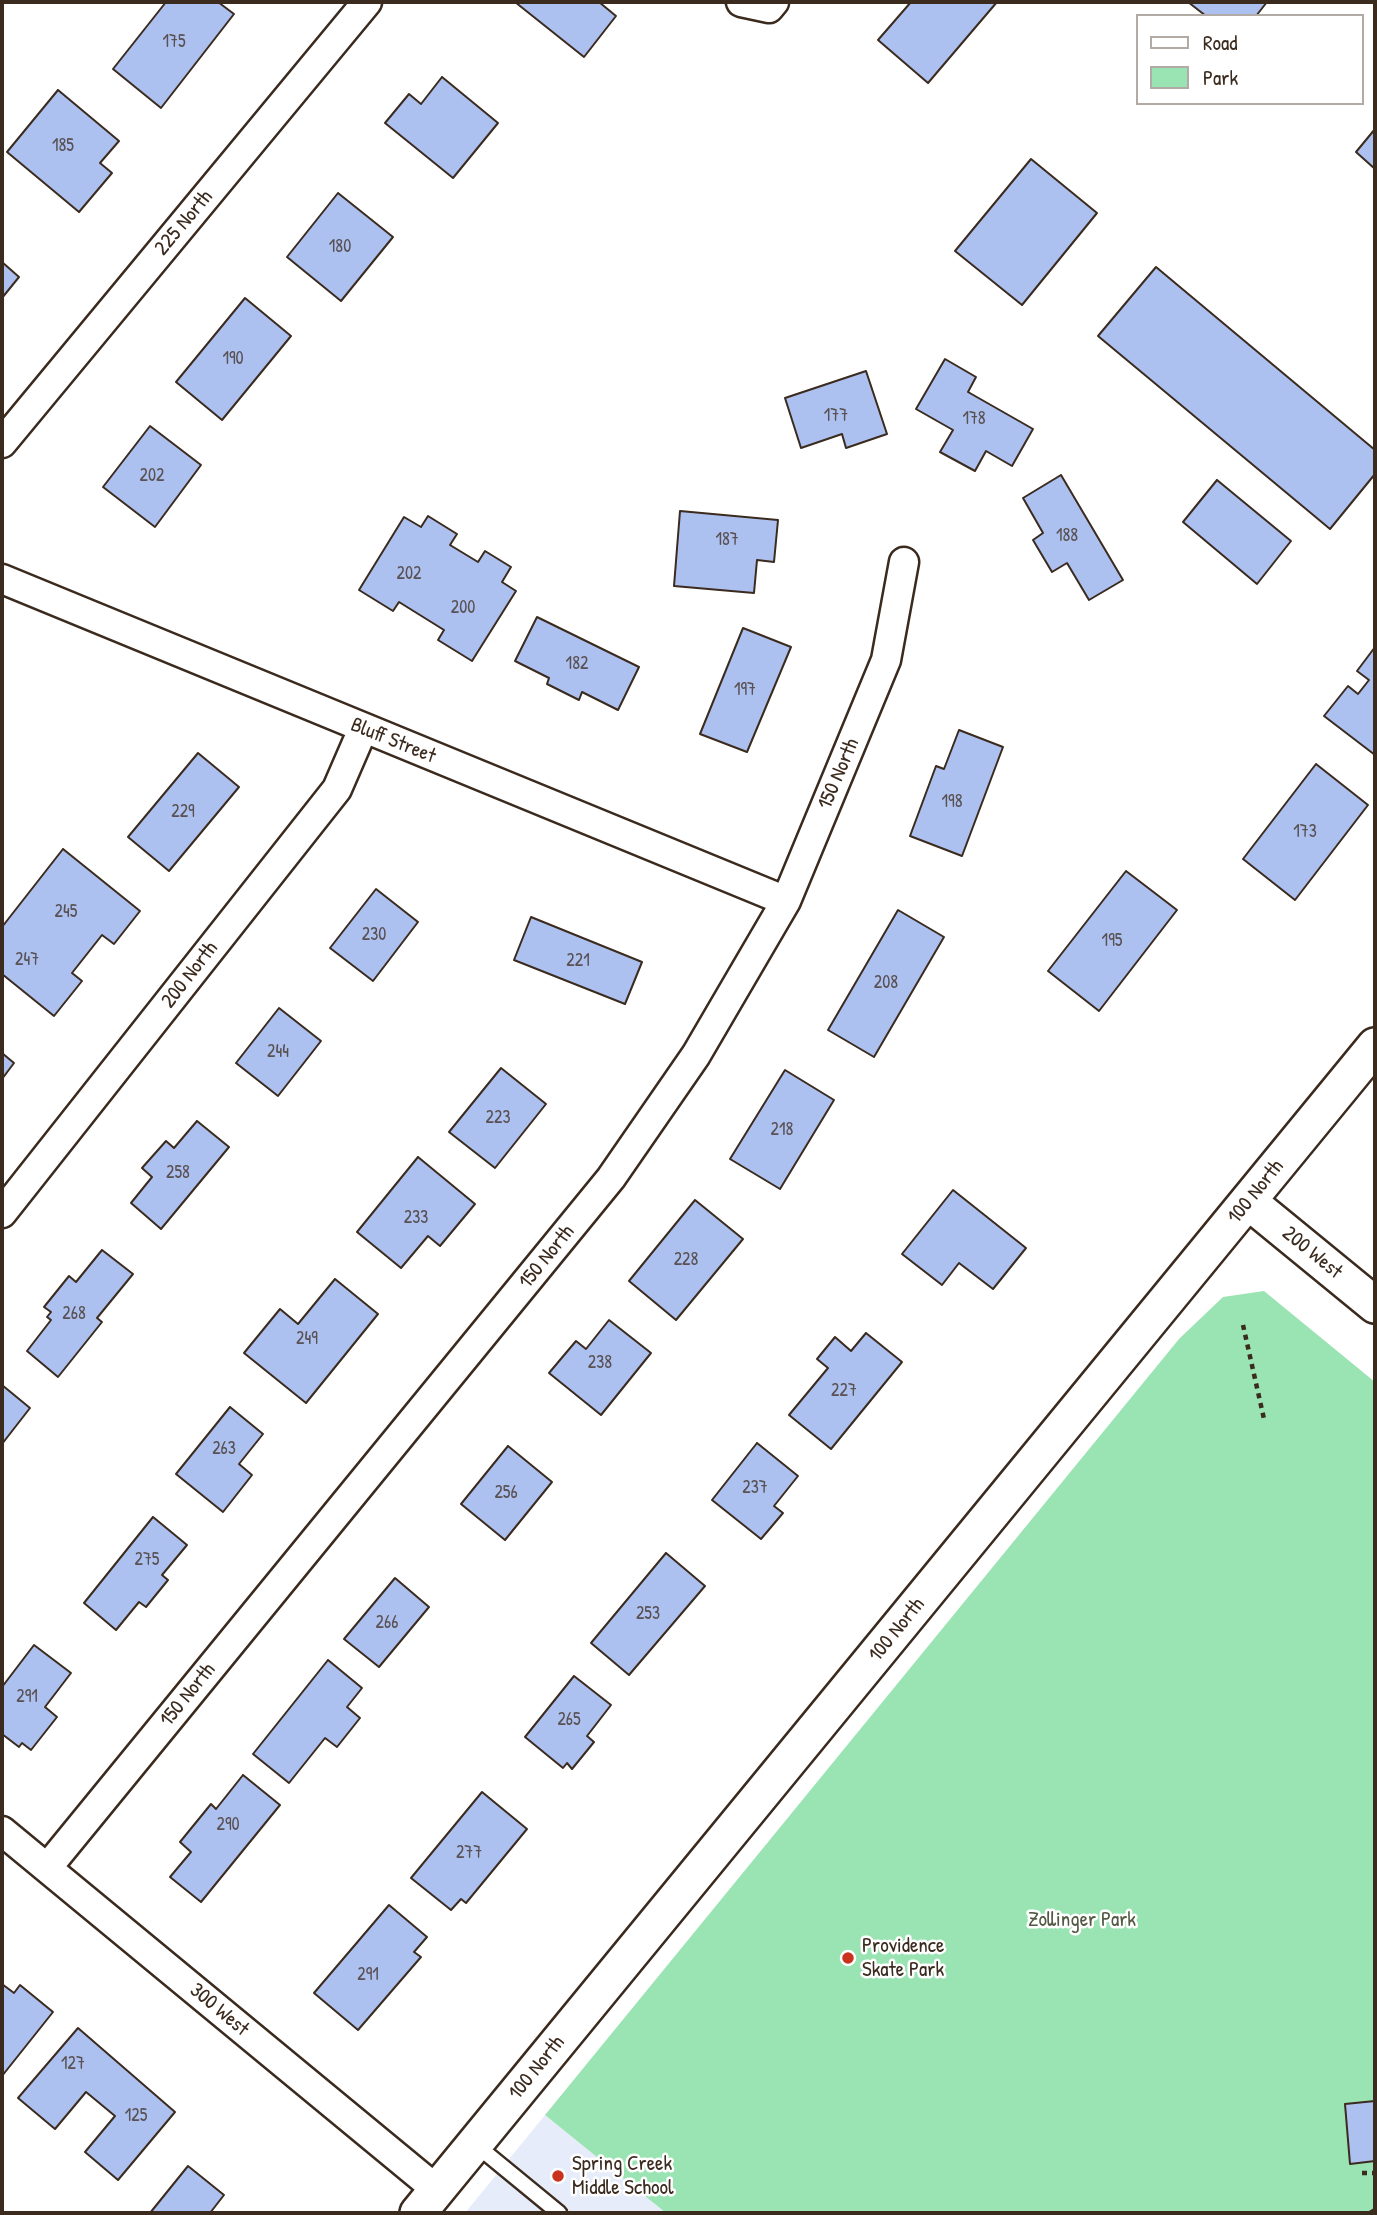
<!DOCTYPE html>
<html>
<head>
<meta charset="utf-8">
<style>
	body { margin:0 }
	#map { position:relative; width:1377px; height:2215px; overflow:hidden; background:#fff; font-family:"Patrick Hand",sans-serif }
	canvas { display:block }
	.frame { position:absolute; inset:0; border:4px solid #3b2a1e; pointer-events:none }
	.legend { position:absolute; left:1136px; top:14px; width:228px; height:91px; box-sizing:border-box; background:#fff; border:2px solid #b1aaa5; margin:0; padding:9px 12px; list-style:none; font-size:21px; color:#3b2a1e }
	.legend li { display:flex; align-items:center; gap:14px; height:35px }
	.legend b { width:35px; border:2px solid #b1aaa5 }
</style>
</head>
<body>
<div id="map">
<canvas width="1377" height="2215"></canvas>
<div class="frame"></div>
<ul class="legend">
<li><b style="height:9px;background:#fff"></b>Road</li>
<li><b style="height:19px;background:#9ae3b2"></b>Park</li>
</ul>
</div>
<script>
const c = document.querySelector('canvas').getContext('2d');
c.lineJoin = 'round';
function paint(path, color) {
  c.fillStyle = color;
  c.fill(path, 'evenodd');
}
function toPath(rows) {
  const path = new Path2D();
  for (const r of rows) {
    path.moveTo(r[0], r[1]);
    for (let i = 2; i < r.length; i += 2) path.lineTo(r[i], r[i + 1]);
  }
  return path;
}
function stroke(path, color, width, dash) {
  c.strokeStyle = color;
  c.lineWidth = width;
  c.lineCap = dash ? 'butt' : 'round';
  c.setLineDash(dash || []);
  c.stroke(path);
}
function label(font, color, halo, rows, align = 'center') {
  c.font = font + ' "Patrick Hand",sans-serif';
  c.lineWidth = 5;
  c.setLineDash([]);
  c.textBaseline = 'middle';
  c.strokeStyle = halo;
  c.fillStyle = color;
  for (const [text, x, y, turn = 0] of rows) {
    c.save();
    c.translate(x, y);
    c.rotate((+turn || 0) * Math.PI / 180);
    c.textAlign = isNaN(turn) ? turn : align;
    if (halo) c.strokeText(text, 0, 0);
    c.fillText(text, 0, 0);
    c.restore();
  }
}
paint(toPath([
	[545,2115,666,2213,465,2213]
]), '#e6ecfa');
paint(toPath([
	[1264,1291,1375,1382,1375,2213,666,2213,545,2115,1179,1339,1223,1297]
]), '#9ae3b2');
const building = toPath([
	[166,2,218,2,234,14,161,108,113,69,166,2],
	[515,2,599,2,616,16,584,57,515,2],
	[911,2,997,2,928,83,878,40,911,2],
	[1188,2,1267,2,1256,16,1206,16,1188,2],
	[442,77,498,123,453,178,385,123,409,94,421,104,442,77],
	[58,90,119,141,100,163,112,173,79,212,7,152,58,90],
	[1375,129,1375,169,1356,152,1375,129],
	[1031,159,1097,213,1022,305,955,251,1031,159],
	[338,193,393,237,341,301,287,257,338,193],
	[2,262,19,277,2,298,2,262],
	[1156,267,1375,450,1375,474,1330,529,1098,336,1156,267],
	[245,298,291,336,222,420,176,382,245,298],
	[945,359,976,377,968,392,1033,429,1012,466,986,451,975,471,940,452,953,430,916,409,945,359],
	[866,371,887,434,846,448,842,434,801,448,785,398,866,371],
	[150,426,201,465,155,527,103,487,150,426],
	[1061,475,1123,580,1089,600,1067,563,1052,572,1033,540,1043,533,1023,498,1061,475],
	[1217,480,1291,541,1257,584,1183,522,1217,480],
	[680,511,778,520,774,562,757,560,754,593,674,586,680,511],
	[428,516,457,534,450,545,478,562,485,551,511,567,502,582,516,591,472,661,438,640,444,630,399,602,393,611,359,590,404,517,421,527,428,516],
	[537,617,639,667,618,710,582,692,579,700,547,684,549,678,515,661,537,617],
	[743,628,791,647,747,752,700,734,743,628],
	[1375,647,1375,755,1324,716,1348,686,1358,694,1369,680,1357,671,1375,647],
	[959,730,1003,747,962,856,910,836,936,766,944,769,959,730],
	[198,753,239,787,169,871,128,837,198,753],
	[1316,764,1368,805,1295,900,1243,859,1316,764],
	[63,849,140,911,114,944,102,935,72,973,82,981,54,1016,2,974,2,927,63,849],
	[1126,871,1177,910,1099,1011,1048,971,1126,871],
	[376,889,418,922,373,981,330,948,376,889],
	[898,910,944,937,874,1057,828,1030,898,910],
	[531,917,642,962,625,1004,514,960,531,917],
	[279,1008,321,1041,278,1096,236,1063,279,1008],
	[2,1053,14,1063,2,1079,2,1053],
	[501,1068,546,1104,495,1168,449,1132,501,1068],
	[785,1070,834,1100,780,1189,730,1159,785,1070],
	[197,1121,229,1147,161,1229,131,1203,152,1177,142,1168,166,1141,174,1148,197,1121],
	[418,1157,475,1204,440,1246,428,1236,401,1268,357,1232,418,1157],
	[953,1190,1026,1248,993,1289,959,1263,942,1285,902,1254,953,1190],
	[695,1200,743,1239,676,1320,629,1281,695,1200],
	[102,1250,133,1274,97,1318,102,1322,58,1377,27,1351,51,1320,47,1317,51,1312,44,1307,69,1276,76,1282,102,1250],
	[335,1279,378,1314,306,1403,244,1353,280,1309,298,1324,335,1279],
	[609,1320,651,1353,601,1415,549,1373,576,1341,586,1349,609,1320],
	[866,1333,902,1362,831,1449,789,1415,828,1368,817,1359,835,1337,851,1351,866,1333],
	[2,1385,30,1408,2,1444,2,1385],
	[230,1407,263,1434,239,1464,252,1475,223,1512,176,1474,230,1407],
	[757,1443,798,1476,774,1506,783,1513,761,1539,712,1500,757,1443],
	[508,1446,552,1482,505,1540,461,1504,508,1446],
	[153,1517,187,1545,162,1575,168,1580,146,1607,139,1602,116,1630,84,1603,153,1517],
	[666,1553,705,1586,629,1675,591,1643,666,1553],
	[395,1578,429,1607,379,1667,344,1639,395,1578],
	[34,1645,71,1673,45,1707,57,1717,31,1750,22,1743,19,1747,2,1734,2,1687,34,1645],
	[328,1660,362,1688,347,1707,360,1718,337,1747,325,1738,289,1783,253,1754,328,1660],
	[574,1676,611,1705,587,1736,594,1742,572,1769,567,1763,563,1768,525,1737,574,1676],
	[243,1775,280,1805,201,1902,170,1877,191,1852,180,1842,211,1804,216,1809,243,1775],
	[482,1792,527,1829,466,1903,461,1899,451,1910,411,1878,482,1792],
	[389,1905,427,1937,414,1952,421,1957,358,2030,314,1993,389,1905],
	[2,1984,14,1993,20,1985,53,2012,2,2076,2,1984],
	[78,2028,175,2112,118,2180,85,2152,115,2116,86,2092,55,2129,18,2098,78,2028],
	[1375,2101,1375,2161,1350,2164,1345,2104,1375,2101],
	[188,2166,224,2195,210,2213,150,2213,188,2166]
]);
paint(building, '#adc1f0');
stroke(building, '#3b2a1e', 2);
const service = toPath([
	[475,2144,559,2213]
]);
const minor = toPath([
	[741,2,769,8,774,2],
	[2,443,367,2],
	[2,579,786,901],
	[2,1213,337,789,363,729],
	[2,1831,437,2190],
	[47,1868,611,1178,696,1055,786,901,886,660,904,562]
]);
const tertiary = toPath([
	[1248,1201,1375,1305],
	[418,2213,1375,1046]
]);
stroke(service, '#3b2a1e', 19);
stroke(minor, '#3b2a1e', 33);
stroke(tertiary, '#3b2a1e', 40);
stroke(toPath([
	[1243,1325,1264,1419],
	[1362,2173,1375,2173],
	[1370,2213,1375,2210]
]), '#3b2a1e', 4.5, [5, 5]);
stroke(service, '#fff', 14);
stroke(minor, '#fff', 28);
stroke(tertiary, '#fff', 35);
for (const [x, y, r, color] of [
	[848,1958,7,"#c8321e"],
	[558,2176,7,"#c8321e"]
]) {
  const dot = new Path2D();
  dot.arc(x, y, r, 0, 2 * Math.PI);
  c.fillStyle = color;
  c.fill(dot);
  stroke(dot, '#fff', 2.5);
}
label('18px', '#585052', null, [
	["175",174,42],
	["185",63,146],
	["180",340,247],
	["190",233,359],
	["177",836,416],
	["178",974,419],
	["202",152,476],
	["188",1067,536],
	["187",727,540],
	["202",409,574],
	["200",463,608],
	["182",577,664],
	["197",745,690],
	["198",952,802],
	["229",183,812],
	["173",1305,832],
	["245",66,912],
	["230",374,935],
	["195",1112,941],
	["247",27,960],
	["221",578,961],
	["208",886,983],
	["244",278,1052],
	["223",498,1118],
	["218",782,1130],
	["258",178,1173],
	["233",416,1218],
	["228",686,1260],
	["268",74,1314],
	["249",307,1339],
	["238",600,1363],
	["227",844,1391],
	["263",224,1449],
	["237",755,1488],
	["256",506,1493],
	["275",147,1560],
	["253",648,1614],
	["266",387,1623],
	["291",27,1697],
	["265",569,1720],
	["290",228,1825],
	["277",469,1853],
	["291",368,1975],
	["127",73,2064],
	["125",136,2116]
]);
label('21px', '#3b2a1e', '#fff', [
	["225 North",184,223,-50],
	["Bluff Street",393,741,22],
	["150 North",839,774,-67],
	["200 North",190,975,-52],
	["100 North",1256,1192,-51],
	["200 West",1312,1253,39],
	["150 North",547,1257,-51],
	["100 North",897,1630,-51],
	["150 North",188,1695,-51],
	["300 West",219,2010,40],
	["100 North",537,2068,-51]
]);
label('21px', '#535843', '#fff', [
	["Zollinger Park",1082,1920]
]);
label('21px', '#3b2a1e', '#fff', [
	["Providence",862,1946],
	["Skate Park",862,1970],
	["Spring Creek",572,2164],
	["Middle School",572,2188]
], 'left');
</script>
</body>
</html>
